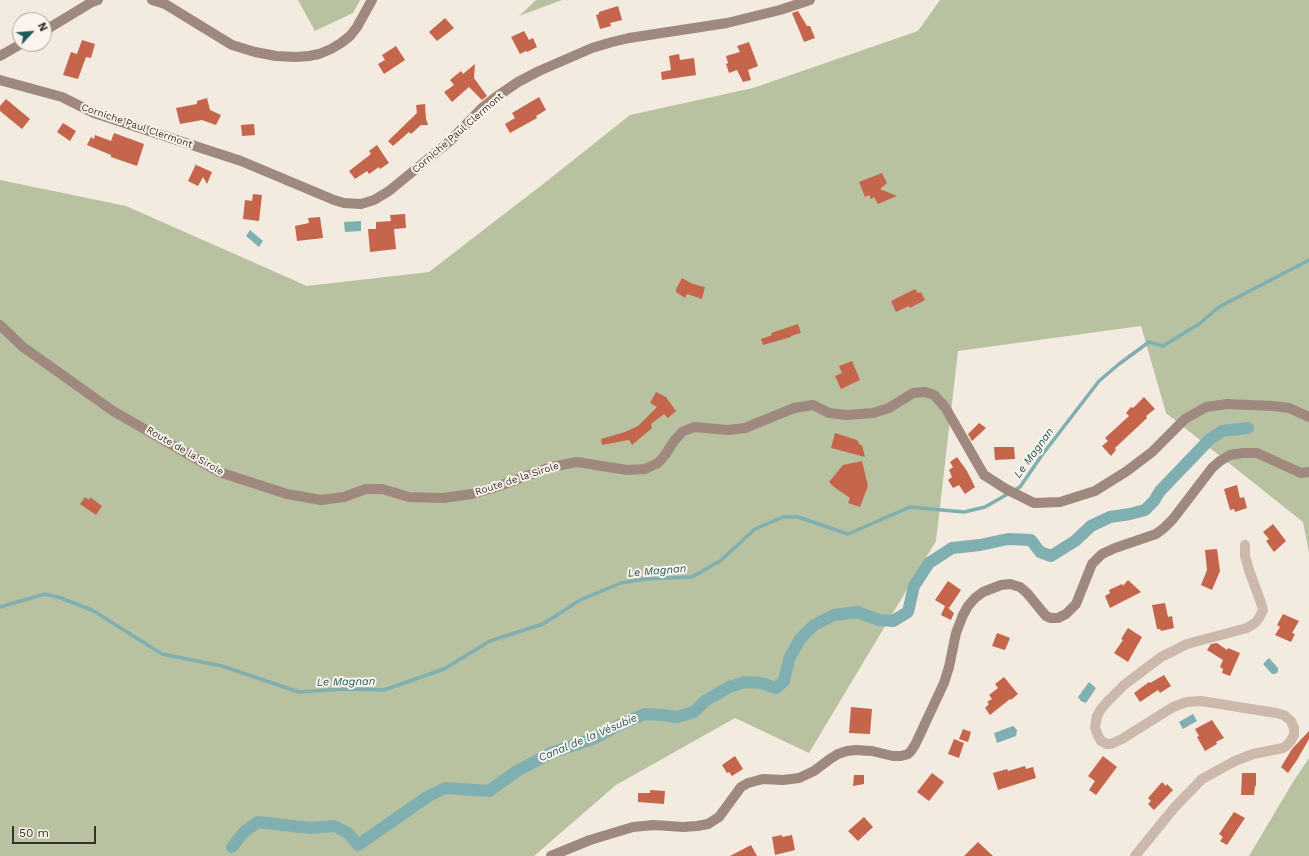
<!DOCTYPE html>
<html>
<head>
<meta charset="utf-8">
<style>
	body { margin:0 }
	#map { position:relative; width:1309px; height:856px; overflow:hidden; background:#f3eae0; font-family:"Work Sans",sans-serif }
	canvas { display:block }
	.north { position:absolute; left:12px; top:12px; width:40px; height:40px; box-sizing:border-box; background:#faf4ed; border:1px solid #ada59f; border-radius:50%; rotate:64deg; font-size:11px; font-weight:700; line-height:16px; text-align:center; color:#3a2f2b }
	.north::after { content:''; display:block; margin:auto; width:14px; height:18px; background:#20595b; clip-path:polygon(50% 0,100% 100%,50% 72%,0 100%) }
	.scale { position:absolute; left:12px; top:826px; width:84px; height:18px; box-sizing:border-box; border:2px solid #3a2f2b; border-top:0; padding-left:5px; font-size:12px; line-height:14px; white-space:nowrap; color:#3a2f2b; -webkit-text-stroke:3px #faf4ed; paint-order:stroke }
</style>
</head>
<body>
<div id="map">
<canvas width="1309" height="856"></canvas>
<div class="north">N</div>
<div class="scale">50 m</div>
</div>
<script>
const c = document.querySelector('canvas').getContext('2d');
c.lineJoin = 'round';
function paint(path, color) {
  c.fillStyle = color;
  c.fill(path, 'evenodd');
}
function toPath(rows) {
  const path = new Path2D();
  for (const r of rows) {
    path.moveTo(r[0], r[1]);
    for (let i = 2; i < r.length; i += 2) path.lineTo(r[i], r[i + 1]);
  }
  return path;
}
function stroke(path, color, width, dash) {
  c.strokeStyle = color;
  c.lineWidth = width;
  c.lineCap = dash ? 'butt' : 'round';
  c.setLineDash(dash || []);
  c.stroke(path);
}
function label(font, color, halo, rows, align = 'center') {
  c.font = font + ' "Work Sans",sans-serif';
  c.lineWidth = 4;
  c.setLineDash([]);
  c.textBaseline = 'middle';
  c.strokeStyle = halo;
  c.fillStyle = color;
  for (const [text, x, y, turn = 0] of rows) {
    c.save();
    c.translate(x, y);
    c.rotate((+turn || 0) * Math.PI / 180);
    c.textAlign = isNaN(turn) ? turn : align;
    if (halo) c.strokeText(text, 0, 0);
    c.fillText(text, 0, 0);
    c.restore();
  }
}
paint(toPath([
	[298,0,360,0,353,13,315,31],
	[536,0,562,0,519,16],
	[940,0,1309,0,1309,553,1303,522,1166,413,1141,326,958,351,936,541,809,753,735,718,616,785,534,856,0,856,0,180,126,206,307,286,429,272,547,181,630,115,753,88,918,31],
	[1309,758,1309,856,1249,856,1293,782]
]), '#b8c2a0');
paint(toPath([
	[361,221,361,231,345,232,344,222],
	[250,230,263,241,259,247,246,236],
	[1269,658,1278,668,1278,672,1275,674,1272,674,1263,664],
	[1089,682,1096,688,1086,703,1081,701,1078,697],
	[1193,714,1197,721,1183,729,1179,722],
	[1013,726,1017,730,1016,736,997,743,994,733]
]), '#7fafb0');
stroke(toPath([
	[0,607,45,594,61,598,92,610,162,654,222,666,299,692,344,689,384,690,444,669,490,641,543,624,580,600,621,583,646,579,692,577,720,561,755,529,783,517,798,517,848,534,910,507,964,512,985,507,1020,487,1042,455,1099,381,1119,364,1149,342,1163,346,1199,324,1219,307,1309,260]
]), '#7fafb0', 3.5);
stroke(toPath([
	[232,847,244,832,258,822,310,828,334,826,348,833,358,845,427,797,445,788,489,791,517,771,551,753,595,738,621,724,645,714,662,715,677,717,694,712,705,701,729,687,745,682,761,683,776,688,784,681,789,659,800,639,814,625,834,615,857,612,879,620,893,621,908,612,914,586,929,563,952,548,980,545,1008,539,1031,540,1040,552,1051,556,1075,541,1091,526,1110,517,1130,514,1145,510,1154,501,1160,491,1209,440,1222,431,1248,428]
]), '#7fafb0', 12);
paint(toPath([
	[618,6,622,20,610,23,611,26,600,29,596,15,599,14,599,12],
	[798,11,807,26,810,26,815,38,804,42,792,13],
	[445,18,454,28,437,41,429,32],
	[524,31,529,40,533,38,537,47,527,52,526,51,520,54,511,37],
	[82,40,95,44,91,58,86,57,78,79,63,75,71,52,77,54],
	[749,42,758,66,748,70,751,80,743,82,737,70,729,73,726,64,728,63,726,56,740,52,737,46],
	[396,46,405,60,384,74,378,64,385,60,382,55],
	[679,54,680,60,694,58,696,75,662,80,661,72,671,70,669,56],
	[475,64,474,78,487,96,482,100,469,87,452,102,444,92,454,85,450,80,461,71,463,74],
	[539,97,546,110,536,116,537,118,510,133,505,124,515,118,512,113],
	[207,98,210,110,221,115,216,125,202,120,180,124,176,108,197,104,197,101],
	[6,99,30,119,22,129,0,111,0,106],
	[425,104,426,119,428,125,421,125,411,134,409,132,393,146,388,141,417,113,416,105],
	[63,123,76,131,70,141,57,132],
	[254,124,255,135,242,136,241,125],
	[114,133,144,144,137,166,111,157,111,155,87,145,91,137,94,139,95,135,111,141],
	[377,145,389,163,380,169,379,167,369,174,367,171,355,179,349,171,371,154,369,151],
	[194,164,212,172,207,184,203,177,198,186,188,181,195,166,196,166],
	[882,173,887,183,880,189,897,196,878,204,874,197,871,199,869,195,865,197,859,182],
	[253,194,262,195,259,221,243,219,245,200,252,201],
	[405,214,406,228,394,229,396,249,370,252,368,229,376,229,376,222,391,221,390,215],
	[320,217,323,238,297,241,295,226,309,223,308,218],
	[682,278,693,284,705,287,702,299,687,294,685,298,676,292,676,289],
	[915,289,918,293,921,292,925,300,910,308,909,306,896,312,891,301],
	[798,324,801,333,791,336,791,337,763,345,761,339,772,335,771,333],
	[852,361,860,380,841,389,835,376,842,373,839,366],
	[656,392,666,397,676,411,668,418,664,414,651,424,652,428,632,445,629,440,602,445,601,439,625,432,638,426,657,407,650,403],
	[1144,397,1155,409,1146,416,1147,418,1115,448,1116,450,1111,456,1102,446,1108,441,1105,438,1129,416,1126,413,1131,407,1133,408],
	[979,423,986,428,972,441,968,434],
	[835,433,857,440,860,445,862,445,865,457,831,448],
	[994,447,1014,447,1015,459,995,460],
	[957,457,967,471,975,487,965,494,959,485,953,488,948,480,952,477,949,470,953,467,950,462],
	[862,461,868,486,860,507,848,503,850,498,834,487,829,482,843,465],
	[1237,485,1240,498,1244,497,1247,508,1235,512,1234,509,1230,510,1224,489],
	[85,497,89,500,90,497,102,506,96,515,80,504],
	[1273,524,1286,541,1274,552,1266,541,1269,539,1263,532],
	[1217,549,1220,571,1212,590,1201,585,1207,570,1205,550],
	[1128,580,1141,592,1110,608,1105,596,1110,593,1109,590,1122,584,1123,586],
	[948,581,961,590,949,608,947,607,954,613,951,620,941,615,945,606,935,600],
	[1165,603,1168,617,1172,616,1174,628,1161,631,1160,629,1157,629,1152,605],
	[1283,614,1299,621,1292,633,1295,634,1291,642,1275,635,1280,627,1277,625],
	[1128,628,1142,637,1128,662,1114,653,1123,640,1121,639],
	[997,633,1010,638,1005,650,992,646],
	[1217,643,1227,650,1228,648,1240,653,1230,676,1222,673,1223,669,1220,667,1223,660,1207,650,1211,644],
	[1164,675,1171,686,1160,693,1158,690,1140,702,1134,693,1149,682,1150,683],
	[1004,677,1018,694,1011,700,1010,699,990,715,985,708,989,704,987,702,992,699,989,695,998,688,995,684],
	[851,707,872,709,870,734,849,733],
	[1212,720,1224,738,1216,742,1217,744,1205,751,1197,737,1199,736,1195,729],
	[963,729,971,732,968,742,959,739],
	[1309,731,1309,739,1297,760,1288,773,1281,767,1292,749],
	[954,739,964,743,959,758,948,754],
	[735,756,743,769,732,776,729,772,727,773,722,765],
	[1103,756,1117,767,1096,795,1089,790,1095,781,1088,776],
	[1025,766,1026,769,1033,767,1036,778,998,790,993,773,1007,769,1008,771],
	[932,773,944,782,929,801,917,792],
	[1242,773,1256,773,1256,786,1255,786,1254,795,1241,795],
	[854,775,864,775,864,784,853,786],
	[1162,782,1166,786,1167,784,1173,790,1154,810,1148,804,1151,801,1148,798],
	[650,790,665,791,664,804,638,802,638,793,650,793],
	[1234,812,1245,818,1227,845,1220,841,1223,837,1219,834],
	[864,817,873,827,858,841,848,831],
	[782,835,782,837,792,835,795,850,775,855,772,837],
	[978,842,993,856,964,856],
	[751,845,757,856,730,856]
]), '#c5664c');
stroke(toPath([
	[1135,856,1174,808,1202,779,1235,761,1253,754,1283,748,1286,746,1290,742,1294,735,1294,728,1291,721,1284,715,1276,713,1201,701,1187,702,1173,707,1122,739,1111,744,1107,744,1101,741,1098,736,1095,727,1097,716,1101,709,1108,701,1124,685,1161,657,1187,644,1247,628,1255,623,1259,618,1263,610,1261,603,1249,570,1245,556,1245,545]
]), '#ccb9ac', 10);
stroke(toPath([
	[152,0,165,4,232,45,255,52,276,56,296,57,309,56,319,54,331,49,341,43,350,36,357,27,372,0],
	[44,31,92,2,98,0],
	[0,56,21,44],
	[0,80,62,97,94,113,241,161,334,200,344,203,361,204,374,200,389,191,450,141,482,108,496,97,518,82,539,71,592,48,612,42,629,38,727,23,780,10,810,0],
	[0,325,23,347,113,411,219,472,287,494,321,500,344,497,366,489,382,489,409,497,443,498,472,494,499,486,551,467,577,462,627,470,645,469,658,463,665,455,674,441,682,432,694,427,728,430,745,428,794,408,813,405,829,413,847,415,873,413,889,408,913,393,925,392,934,395,945,407,984,475,1006,489,1034,503,1060,502,1095,491,1127,471,1152,452,1185,419,1206,407,1227,404,1273,406,1289,408,1309,417],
	[551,856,590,840,633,827,654,825,683,827,697,826,708,824,719,817,741,787,748,783,763,779,783,780,799,778,814,771,830,759,838,754,847,751,856,750,872,751,893,756,901,756,908,754,911,751,915,745,944,683,949,667,956,633,963,615,968,606,975,598,983,592,1001,585,1010,584,1020,587,1027,593,1046,616,1051,618,1058,618,1066,614,1076,604,1092,564,1102,554,1115,548,1156,534,1164,528,1173,519,1212,468,1220,461,1230,455,1243,453,1257,453,1301,473,1309,472]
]), '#9f887d', 10);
label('10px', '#3a2f2b', '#faf4ed', [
	["Corniche Paul Clermont",137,126,19],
	["Corniche Paul Clermont",458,133,-41],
	["Route de la Sirole",185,451,30],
	["Route de la Sirole",517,479,-18]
]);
label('italic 11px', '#20595b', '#faf4ed', [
	["Le Magnan",1034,453,-54],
	["Le Magnan",657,571,-5],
	["Le Magnan",346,682,-1],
	["Canal de la Vésubie",588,738,-23]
]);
</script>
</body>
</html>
